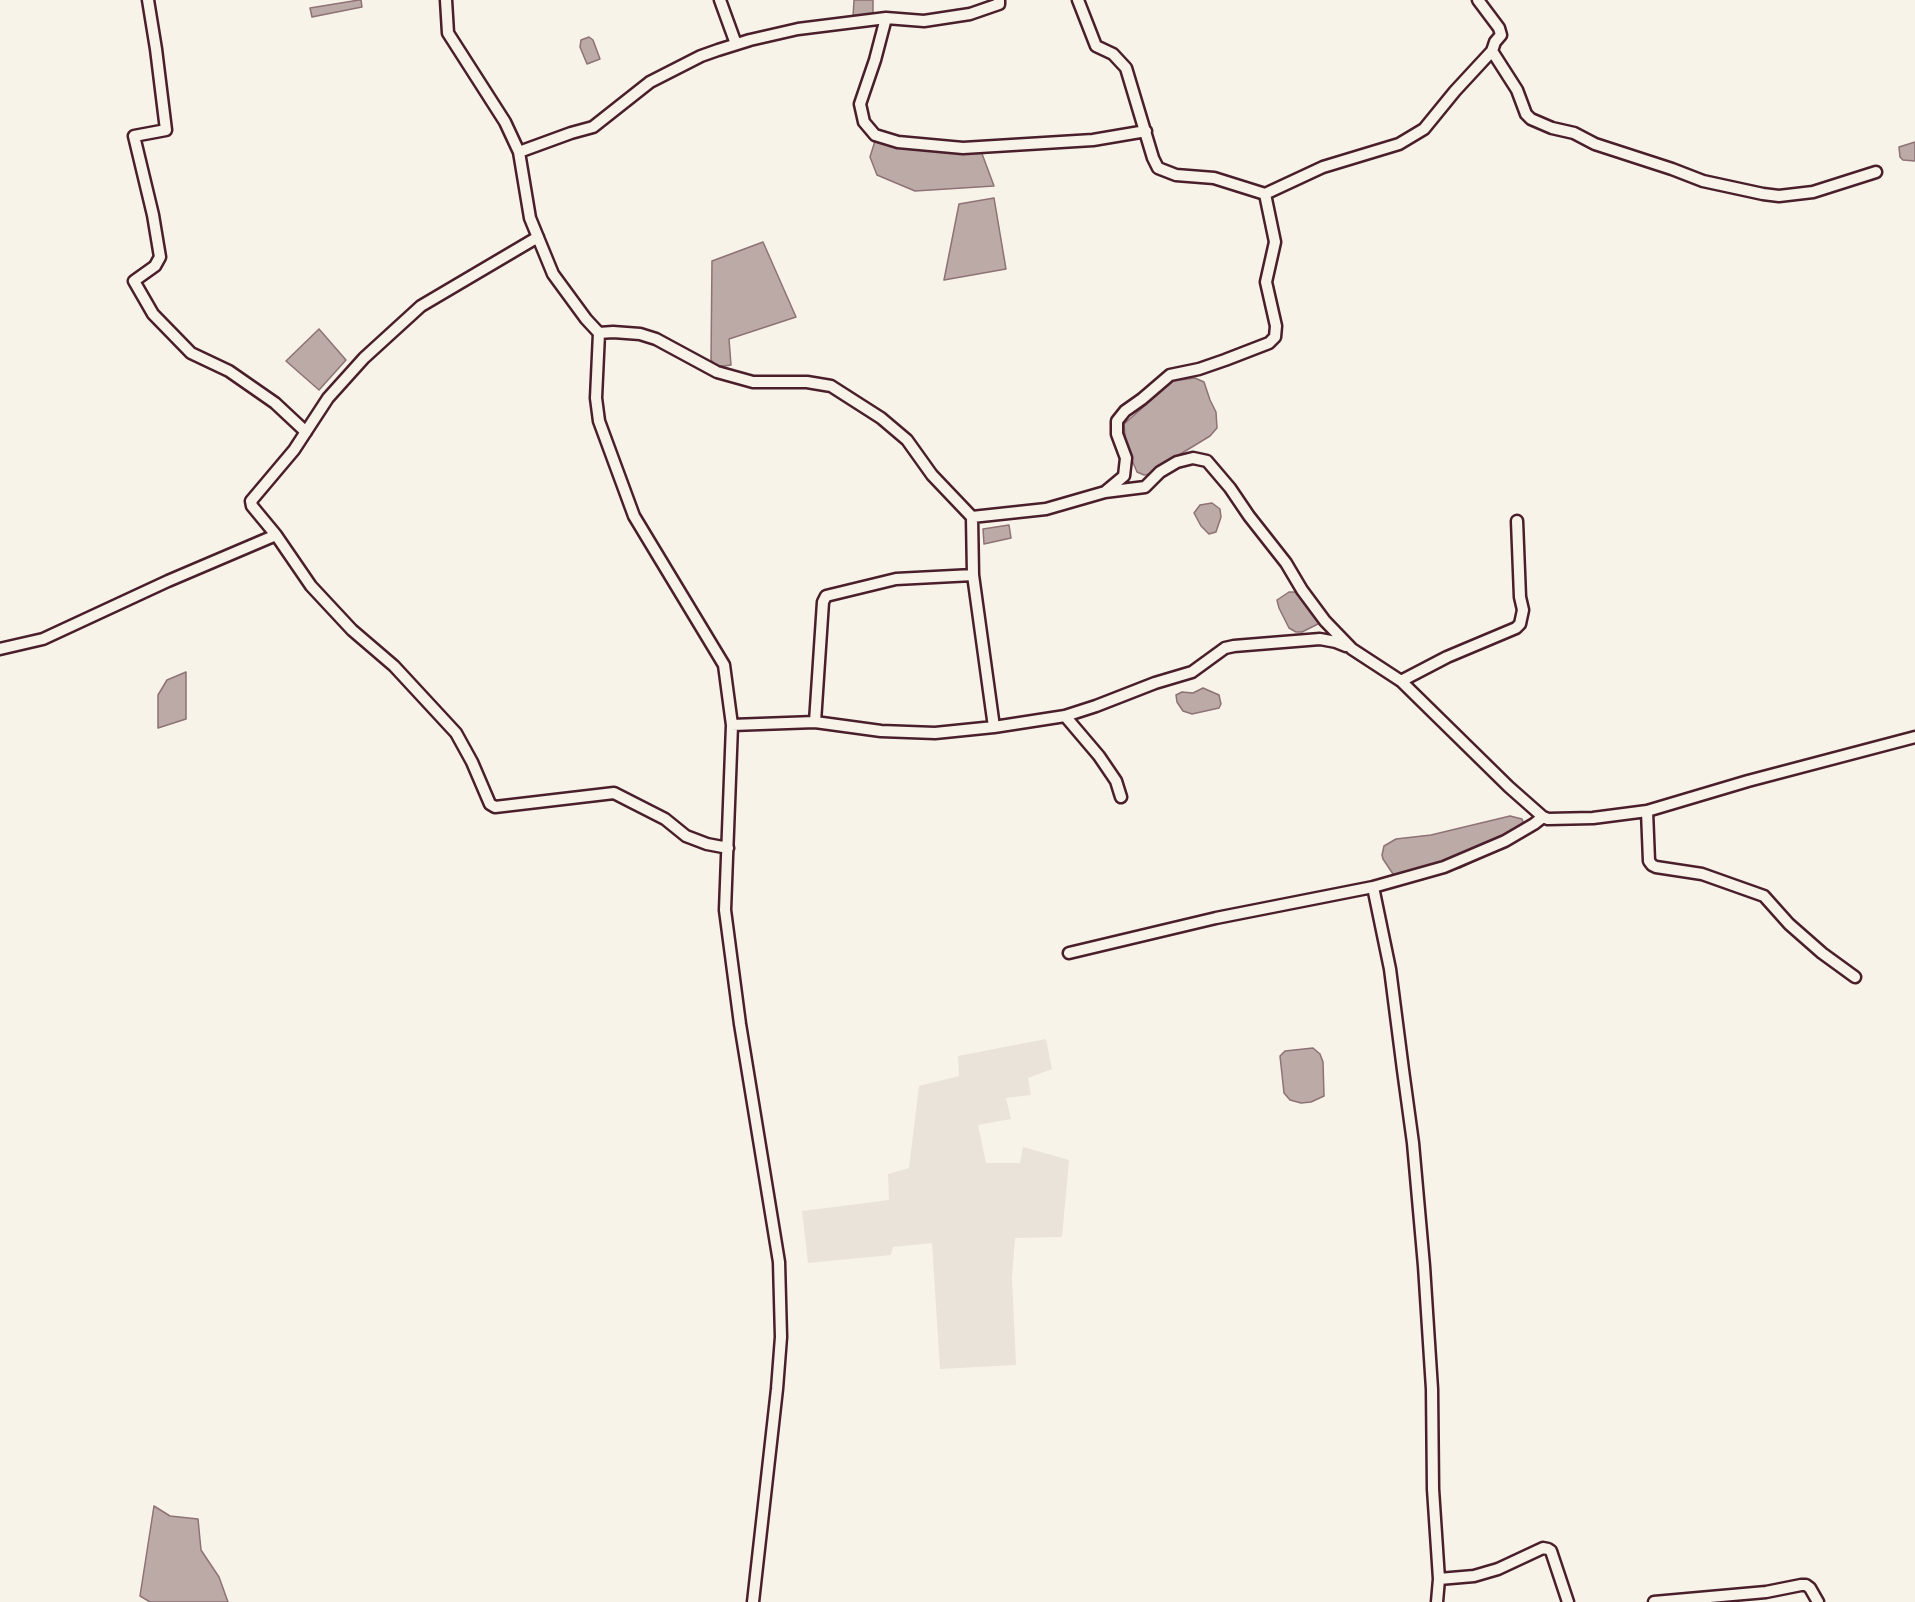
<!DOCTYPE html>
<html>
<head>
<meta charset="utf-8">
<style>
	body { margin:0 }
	canvas { display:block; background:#f7f3e8 }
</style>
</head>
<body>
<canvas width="1915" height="1602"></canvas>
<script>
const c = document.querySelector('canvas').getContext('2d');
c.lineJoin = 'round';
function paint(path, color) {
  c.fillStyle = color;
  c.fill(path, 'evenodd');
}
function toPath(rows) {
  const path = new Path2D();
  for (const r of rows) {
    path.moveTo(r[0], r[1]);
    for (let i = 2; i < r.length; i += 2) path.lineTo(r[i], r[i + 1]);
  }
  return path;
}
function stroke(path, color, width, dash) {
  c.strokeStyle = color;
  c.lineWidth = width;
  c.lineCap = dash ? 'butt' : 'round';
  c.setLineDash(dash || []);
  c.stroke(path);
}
paint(toPath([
	[1046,1039,1052,1069,1028,1078,1031,1095,1006,1098,1011,1119,978,1125,986,1163,1020,1163,1023,1147,1069,1160,1062,1237,1015,1238,1012,1278,1016,1365,940,1369,932,1243,893,1247,891,1255,808,1263,802,1211,889,1200,888,1174,909,1168,919,1086,959,1076,958,1056]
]), '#eae3da');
const water = toPath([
	[359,0,361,0,362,7,312,17,310,8,359,0],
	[854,0,873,0,873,14,853,17,854,0],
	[589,37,593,40,600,59,587,64,580,47,581,40,589,37],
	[875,141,925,150,981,151,994,186,915,191,877,175,870,157,875,141],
	[1915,142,1915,161,1903,160,1900,157,1899,147,1915,142],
	[994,198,1006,269,944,280,959,204,994,198],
	[763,242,796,317,729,339,731,365,717,367,711,360,712,261,763,242],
	[319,329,346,360,319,390,286,361,319,329],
	[1195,378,1204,382,1210,400,1216,412,1217,428,1210,436,1169,461,1151,474,1144,475,1137,472,1126,446,1124,424,1173,381,1195,378],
	[1212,503,1220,509,1221,517,1216,532,1209,534,1201,526,1194,513,1200,505,1212,503],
	[1009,525,1011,538,984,544,983,529,1009,525],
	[1289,592,1295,592,1307,604,1319,621,1318,624,1302,632,1296,632,1289,628,1279,608,1277,600,1289,592],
	[186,672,186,719,158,728,158,695,167,680,186,672],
	[1203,688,1219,695,1221,704,1219,708,1192,714,1183,711,1177,702,1176,695,1182,692,1193,693,1203,688],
	[1510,816,1522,819,1525,828,1497,850,1460,868,1440,872,1422,880,1409,882,1397,880,1383,859,1382,855,1384,846,1396,839,1431,835,1510,816],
	[1313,1048,1320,1054,1323,1062,1324,1096,1311,1102,1301,1103,1290,1100,1284,1093,1280,1056,1285,1051,1313,1048],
	[154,1506,170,1516,198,1519,201,1550,219,1577,228,1602,150,1602,140,1596,154,1506]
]);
paint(water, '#bcaaa7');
stroke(water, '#8e7275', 1.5);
const minor = toPath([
	[148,0,156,49,166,130,134,136,153,215,160,257,155,266,134,281,153,314,191,353,229,371,275,403,306,432],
	[446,0,448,33,505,122,519,152,530,218,553,274,586,319,599,333,596,398,599,421,634,516,724,665,732,725,725,910,740,1024,779,1262,781,1337,777,1389,753,1602],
	[720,0,736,44],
	[1078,0,1096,46,1113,54,1126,68,1153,158,1158,168,1176,175,1214,178,1265,194,1323,167,1399,144,1424,129,1455,91,1492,51,1495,42,1501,35,1499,28,1478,0],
	[886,18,875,60,860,104,864,122,875,135,898,142,963,148,1093,140,1146,131],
	[1492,51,1517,90,1526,114,1531,119,1552,128,1574,133,1595,144,1672,169,1703,181,1763,194,1779,196,1813,192,1876,172],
	[519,152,571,133,593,127,650,82,701,56,718,50,750,40,798,29,886,18,924,21,970,14,999,4,999,0],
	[599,333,613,332,640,334,656,339,717,372,753,382,807,382,831,386,881,418,907,440,932,475,972,517,1046,509,1105,492,1145,487,1160,472,1177,462,1193,458,1207,461,1230,488,1249,516,1286,563,1302,590,1325,621,1352,649,1401,681,1509,787,1543,817,1548,819,1593,818,1647,811,1748,781,1915,737],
	[1106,491,1124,476,1126,458,1117,434,1117,421,1125,411,1142,399,1170,375,1199,369,1225,360,1269,343,1275,337,1276,326,1266,282,1275,242,1265,194],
	[972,517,973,575,994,727],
	[276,535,252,506,251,501,294,450,328,398,364,358,421,306,538,237],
	[0,649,43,639,168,581,276,535,311,586,352,630,394,666,456,733,472,762,490,804,495,807,614,793,665,819,686,836,707,844,728,848],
	[1401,681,1447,657,1516,628,1520,624,1523,610,1520,597,1517,521],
	[1065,716,1099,756,1116,781,1121,797],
	[815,722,823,602,826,596,896,579,973,575],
	[732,725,815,722,881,731,935,733,994,727,1065,716,1096,706,1155,683,1192,672,1225,648,1234,646,1320,639,1336,642,1346,646],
	[1647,811,1649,861,1652,865,1656,867,1702,874,1764,896,1789,924,1822,953,1855,977],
	[1373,887,1390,969,1403,1070,1413,1143,1424,1266,1432,1389,1433,1489,1439,1579,1437,1602],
	[1069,953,1216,918,1373,887,1444,867,1505,841,1534,824,1543,817],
	[1439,1579,1474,1576,1498,1569,1543,1548,1548,1549,1551,1551,1568,1602],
	[1654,1602,1766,1592,1801,1585,1806,1585,1810,1588,1818,1602]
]);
stroke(minor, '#4a1f2b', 15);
stroke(minor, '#f7f3e8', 10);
</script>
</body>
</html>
